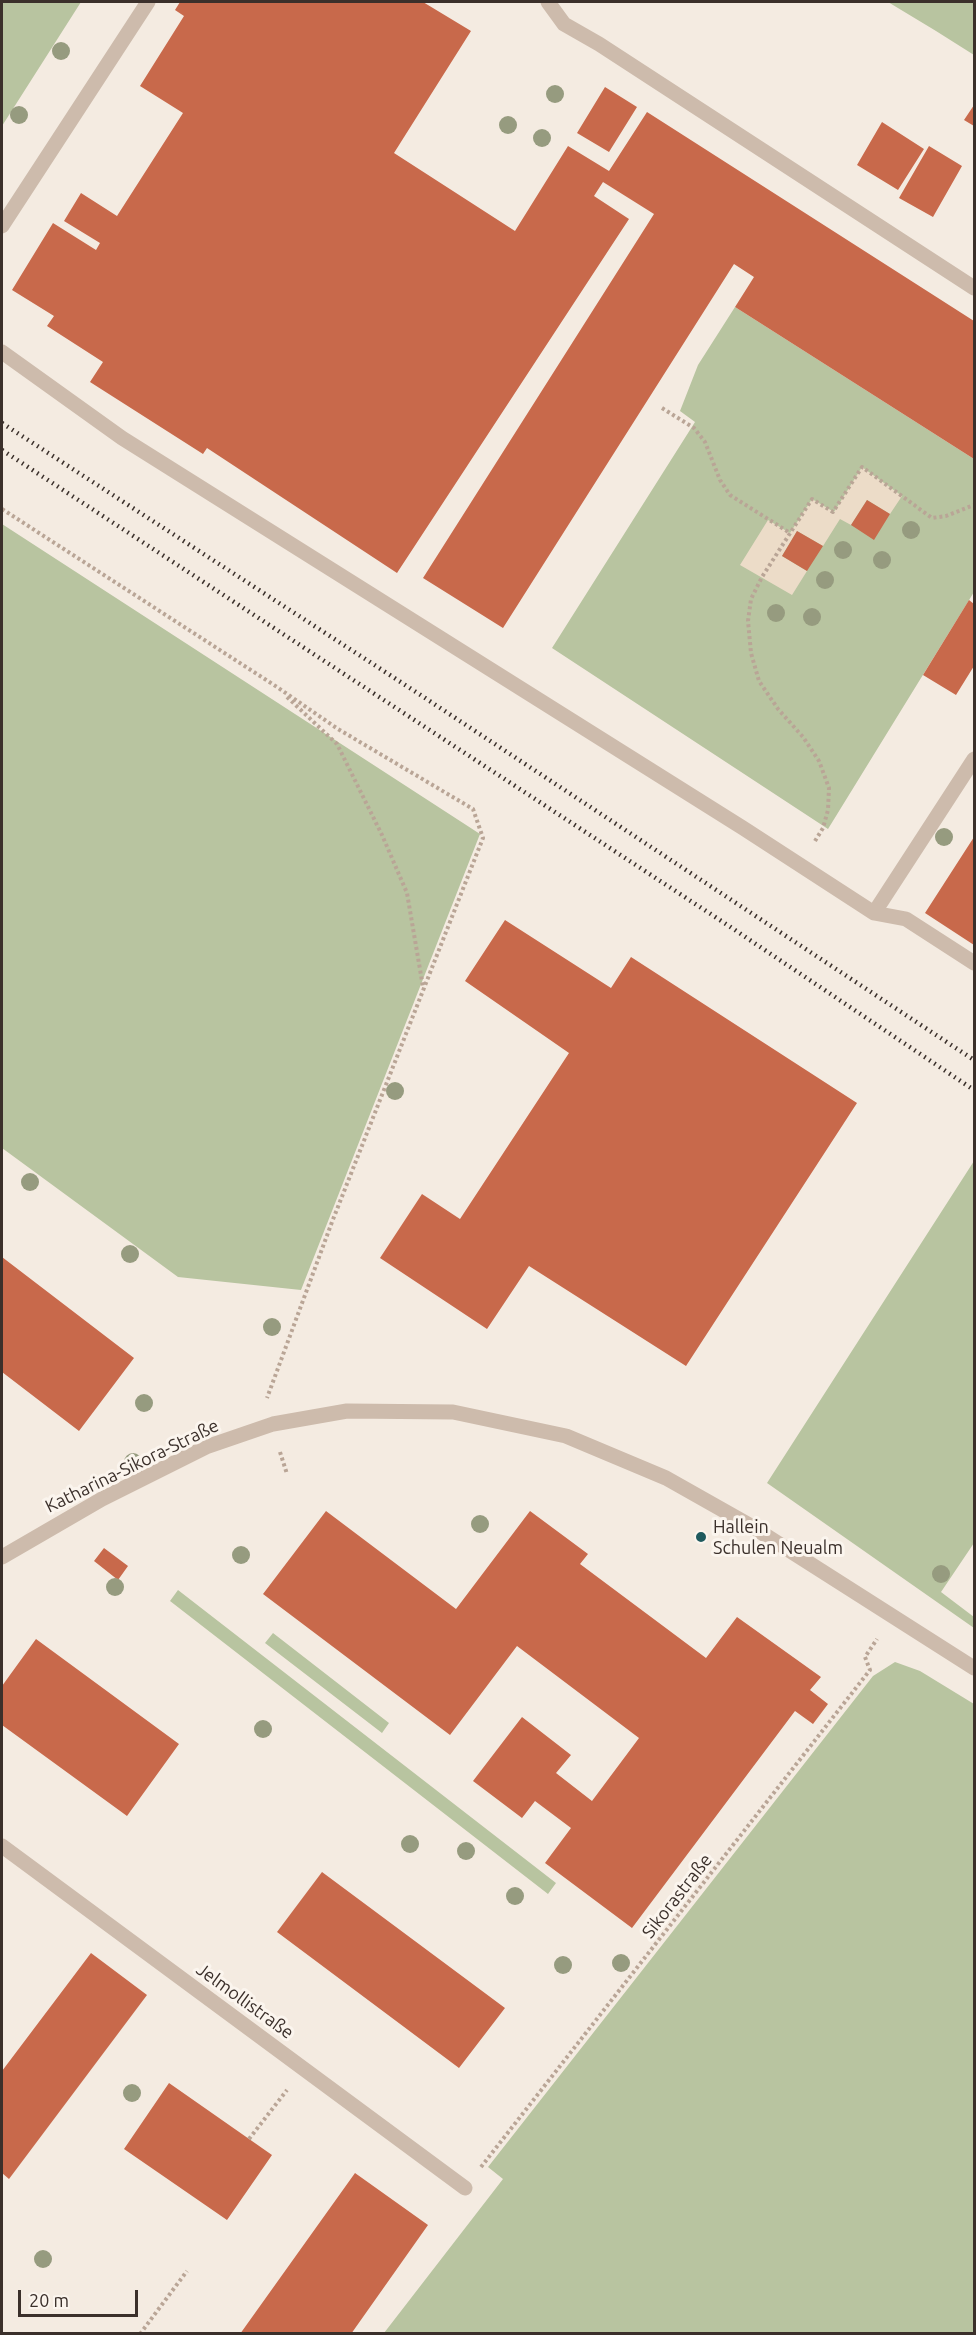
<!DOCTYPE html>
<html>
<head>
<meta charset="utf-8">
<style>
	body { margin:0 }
	#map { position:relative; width:976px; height:2335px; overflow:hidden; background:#f4ebe1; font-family:Ubuntu,sans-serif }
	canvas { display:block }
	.frame { position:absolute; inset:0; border:3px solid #3b302b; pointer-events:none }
	.scale { position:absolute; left:18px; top:2290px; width:120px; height:27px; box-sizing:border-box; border:3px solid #3b302b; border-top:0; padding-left:8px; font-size:18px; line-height:21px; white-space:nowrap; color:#3b302b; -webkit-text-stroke:4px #fbf5ee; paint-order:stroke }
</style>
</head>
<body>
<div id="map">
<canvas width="976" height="2335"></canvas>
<div class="frame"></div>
<div class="scale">20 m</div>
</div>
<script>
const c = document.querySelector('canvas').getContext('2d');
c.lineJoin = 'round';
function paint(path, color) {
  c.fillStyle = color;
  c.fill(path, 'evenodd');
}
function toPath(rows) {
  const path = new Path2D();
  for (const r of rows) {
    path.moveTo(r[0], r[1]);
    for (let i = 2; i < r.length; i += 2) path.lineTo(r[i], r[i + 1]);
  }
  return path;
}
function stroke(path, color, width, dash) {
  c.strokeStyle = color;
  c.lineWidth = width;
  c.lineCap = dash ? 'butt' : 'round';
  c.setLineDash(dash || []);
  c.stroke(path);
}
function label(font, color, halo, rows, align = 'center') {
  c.font = font + ' Ubuntu,sans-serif';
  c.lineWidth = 6;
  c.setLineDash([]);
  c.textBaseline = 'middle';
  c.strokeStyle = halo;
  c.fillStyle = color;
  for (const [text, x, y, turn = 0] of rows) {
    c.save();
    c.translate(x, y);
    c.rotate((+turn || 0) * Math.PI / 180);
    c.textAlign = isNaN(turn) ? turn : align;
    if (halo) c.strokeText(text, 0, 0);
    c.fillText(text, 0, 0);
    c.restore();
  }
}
paint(toPath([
	[2,2,81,2,2,126],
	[888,2,974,2,974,55,936,31],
	[735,307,974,459,974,592,828,829,552,648,695,422,680,411,698,365],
	[2,524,480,834,301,1290,178,1277,2,1148],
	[974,1161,974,1543,941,1592,974,1617,974,1628,767,1483],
	[178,1590,556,1883,548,1894,170,1601],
	[273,1633,389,1723,382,1733,265,1643],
	[895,1662,920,1671,974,1704,974,2333,384,2333,503,2179,488,2167,873,1676]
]), '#b8c4a0');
paint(toPath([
	[862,467,902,496,890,514,867,500,851,525,840,519,823,546,797,531,782,556,807,571,792,595,740,565,768,520,790,533,812,499,834,512]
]), '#ecdcc8');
paint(toPath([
	[180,2,423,2,471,31,394,153,515,231,568,146,609,171,647,112,974,321,974,459,735,307,754,277,734,264,503,628,423,578,654,214,603,182,594,196,629,219,397,573,207,448,203,454,90,382,103,362,47,326,54,316,12,290,53,223,96,250,100,243,64,221,81,193,117,216,183,113,140,86,184,16,175,10],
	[605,87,637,107,609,152,577,133],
	[974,105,974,126,964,120],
	[882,122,924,149,898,190,857,165],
	[929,146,962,166,933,217,899,198],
	[867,500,890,514,874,540,851,525],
	[797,531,823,546,807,571,782,556],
	[969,600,974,604,974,666,956,695,923,675],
	[974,837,974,945,925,913],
	[505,920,611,988,631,957,857,1103,686,1366,529,1266,487,1329,380,1258,422,1194,460,1219,569,1053,465,981],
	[2,1257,134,1358,79,1431,2,1372],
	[326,1511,456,1609,530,1511,588,1554,580,1564,706,1658,737,1617,821,1677,810,1690,828,1704,813,1724,795,1711,632,1928,545,1863,571,1828,535,1801,522,1818,473,1781,522,1717,571,1755,556,1773,592,1801,639,1738,517,1646,450,1735,263,1594],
	[104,1548,128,1566,118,1580,94,1561],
	[36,1639,179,1744,127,1816,2,1725,2,1686],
	[322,1872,505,2008,459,2068,277,1932],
	[91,1953,147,1995,9,2179,2,2173,2,2071],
	[169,2083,272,2155,227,2220,124,2149],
	[355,2173,428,2225,351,2334,240,2334]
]), '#c8694b');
stroke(toPath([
	[662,408,694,428,705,442,720,480,730,495,790,533],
	[2,509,277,687,338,729,473,809,483,838,332,1222,267,1398],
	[287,697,337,744,382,835,407,893,423,987],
	[815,841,823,828,828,810,829,788,819,761,803,737,778,709,759,681,751,653,748,621,751,599,762,577,812,499,833,512,862,467,932,518,946,516,974,505],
	[280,1452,287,1474],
	[249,2139,287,2090],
	[481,2167,870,1670,865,1657,877,1639],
	[140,2334,187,2271]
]), '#b9a596', 4, [3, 3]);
stroke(toPath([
	[548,2,564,24,599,44,974,288],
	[2,226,148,2],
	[2,352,122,438,743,828,874,913,906,919,974,963],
	[874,913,974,759]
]), '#cdbbac', 15);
stroke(toPath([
	[2,1557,102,1499,206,1447,273,1424,347,1411,453,1412,566,1436,666,1478,751,1526,974,1668],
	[2,1846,465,2188]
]), '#cdbbac', 15);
stroke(toPath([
	[2,423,416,692,974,1060],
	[2,450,729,926,974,1090]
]), '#3b302b', 4.5, [1.5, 4.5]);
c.fillStyle = '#969b7f';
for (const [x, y] of [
	[61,51],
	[555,94],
	[19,115],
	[508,125],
	[542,138],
	[911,530],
	[843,550],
	[882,560],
	[825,580],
	[776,613],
	[812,617],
	[944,837],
	[395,1091],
	[30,1182],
	[130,1254],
	[272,1327],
	[144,1403],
	[133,1462],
	[480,1524],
	[241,1555],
	[941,1574],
	[115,1587],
	[263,1729],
	[410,1844],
	[466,1851],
	[515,1896],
	[621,1963],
	[563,1965],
	[132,2093],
	[43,2259]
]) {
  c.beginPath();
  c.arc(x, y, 9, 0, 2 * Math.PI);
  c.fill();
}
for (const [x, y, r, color] of [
	[701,1537,6,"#1f5a5e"]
]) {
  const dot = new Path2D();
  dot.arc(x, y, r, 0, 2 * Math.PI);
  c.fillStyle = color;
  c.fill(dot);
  stroke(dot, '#fbf5ee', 2);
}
label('18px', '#3b302b', '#fbf5ee', [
	["Katharina-Sikora-Straße",132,1466,-26],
	["Sikorastraße",677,1896,-52],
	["Jelmollistraße",245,2001,36]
]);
label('18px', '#3b302b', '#fbf5ee', [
	["Hallein",713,1527],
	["Schulen Neualm",713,1548]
], 'left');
</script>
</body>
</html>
